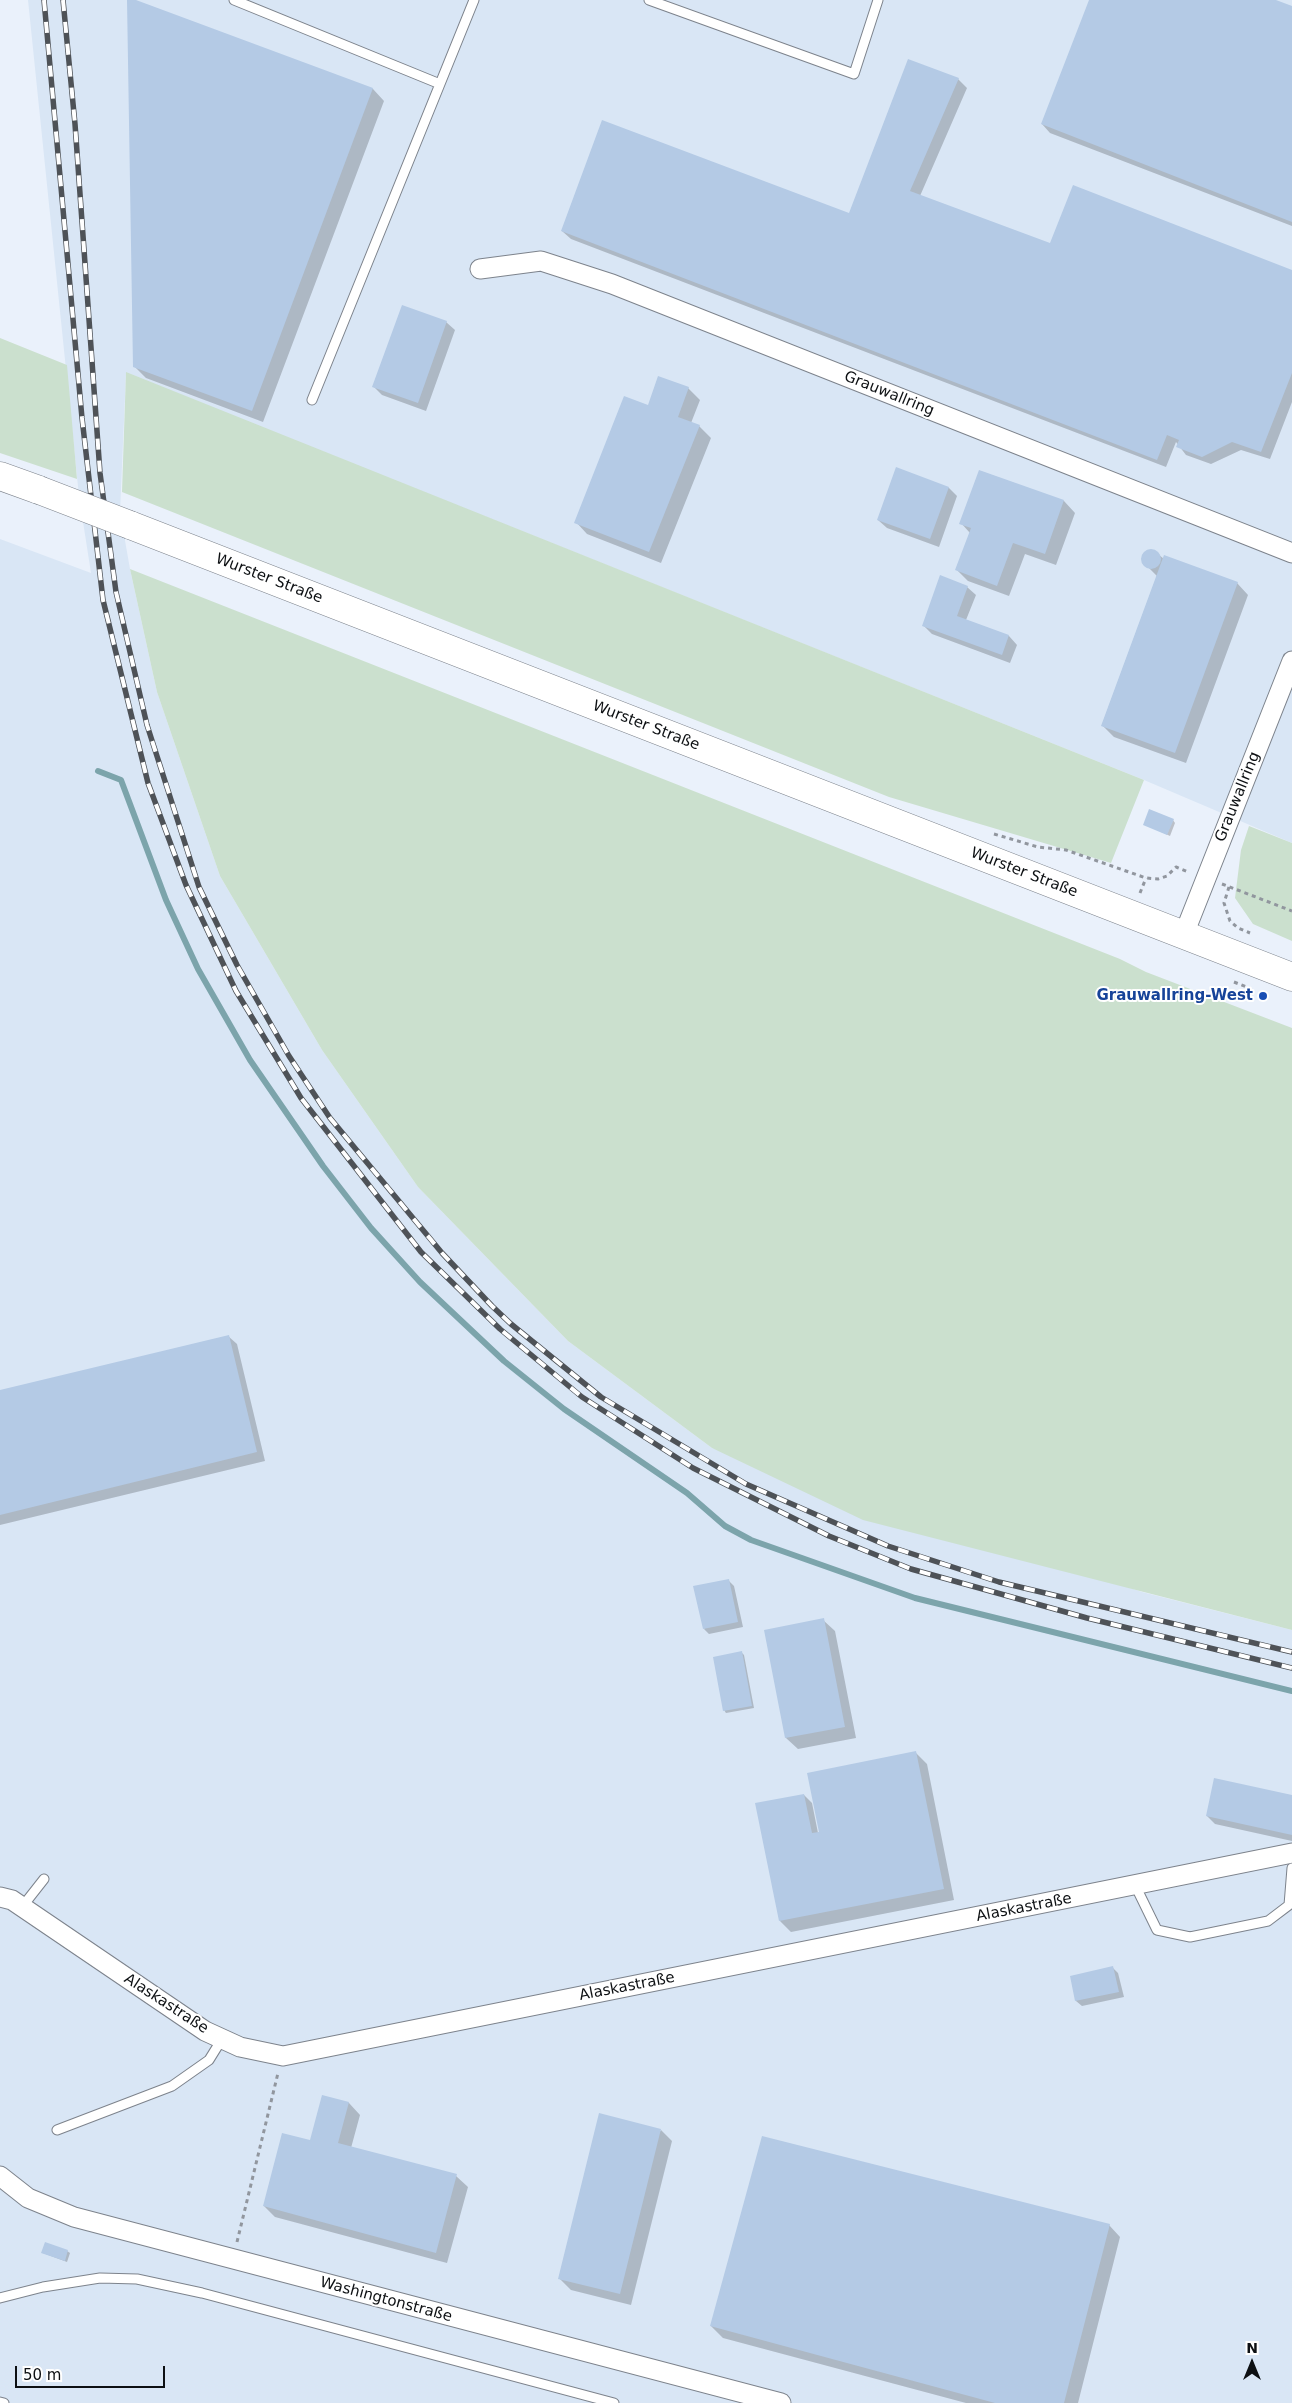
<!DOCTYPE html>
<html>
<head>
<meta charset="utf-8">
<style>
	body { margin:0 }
	#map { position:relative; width:1292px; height:2403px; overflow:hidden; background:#eaf1fb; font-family:"DejaVu Sans",sans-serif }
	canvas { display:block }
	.north { position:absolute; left:1227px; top:2338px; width:50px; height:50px; -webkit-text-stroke:4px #fff; paint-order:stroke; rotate:0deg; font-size:14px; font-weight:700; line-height:20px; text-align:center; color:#0d1013 }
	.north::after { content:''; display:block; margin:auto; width:18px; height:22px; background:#0d1013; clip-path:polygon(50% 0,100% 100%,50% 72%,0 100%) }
	.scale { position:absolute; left:15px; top:2366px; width:150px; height:22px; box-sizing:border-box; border:2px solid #0d1013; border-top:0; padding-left:6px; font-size:15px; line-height:18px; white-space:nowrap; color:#0d1013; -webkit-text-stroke:4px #fff; paint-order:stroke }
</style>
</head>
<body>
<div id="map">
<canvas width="1292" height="2403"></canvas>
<div class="north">N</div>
<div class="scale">50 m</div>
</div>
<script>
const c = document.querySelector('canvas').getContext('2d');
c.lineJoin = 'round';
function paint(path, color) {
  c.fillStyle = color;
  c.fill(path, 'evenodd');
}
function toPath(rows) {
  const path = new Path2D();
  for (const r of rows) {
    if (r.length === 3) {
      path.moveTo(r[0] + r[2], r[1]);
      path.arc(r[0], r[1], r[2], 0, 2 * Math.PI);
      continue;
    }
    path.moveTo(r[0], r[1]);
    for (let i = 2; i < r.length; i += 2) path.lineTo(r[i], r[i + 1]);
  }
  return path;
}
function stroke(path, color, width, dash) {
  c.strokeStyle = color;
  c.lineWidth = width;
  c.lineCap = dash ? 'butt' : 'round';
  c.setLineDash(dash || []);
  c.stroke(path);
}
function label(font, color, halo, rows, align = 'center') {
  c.font = font + ' "DejaVu Sans",sans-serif';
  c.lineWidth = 4;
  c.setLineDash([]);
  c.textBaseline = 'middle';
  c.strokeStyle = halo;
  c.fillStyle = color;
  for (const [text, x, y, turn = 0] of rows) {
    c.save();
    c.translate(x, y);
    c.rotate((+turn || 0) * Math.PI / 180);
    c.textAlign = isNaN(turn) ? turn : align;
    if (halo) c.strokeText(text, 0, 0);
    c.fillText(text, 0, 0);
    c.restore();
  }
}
paint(toPath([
	[28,0,1292,0,1292,843,1144,780,126,373,120,512,130,569,157,692,220,876,322,1050,418,1187,568,1341,712,1448,1142,1592,1292,1630,1292,2403,0,2403,0,539,91,573,79,496]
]), '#d9e6f5');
paint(toPath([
	[0,338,67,365,77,479,0,453],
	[126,372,1144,780,1111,863,889,797,122,492],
	[130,569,1120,959,1146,972,1292,1028,1292,1630,863,1520,712,1448,568,1341,418,1187,322,1050,220,876,157,692],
	[1249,826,1292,843,1292,941,1253,924,1235,898,1241,850]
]), '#cbe0ce');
paint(toPath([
	[128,0,373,89,384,101,263,422,146,378,134,366],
	[1090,0,1273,0,1292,7,1292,226,1050,133,1042,124],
	[958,79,967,88,920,196,1051,245,1292,271,1292,402,1270,459,1241,450,1211,464,1186,455,1176,442,1166,467,571,239,562,231,850,215],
	[446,322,455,330,426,411,382,395,374,387],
	[688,388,700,400,691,423,699,426,711,438,661,563,587,534,576,522,648,406],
	[897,469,949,488,957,496,939,547,887,528,878,520],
	[980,471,1064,501,1075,513,1056,565,1025,554,1009,596,968,581,957,570,970,533,961,523],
	[1149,551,1154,551,1164,559,1237,583,1248,595,1186,763,1114,737,1102,725,1157,576,1144,563,1143,557],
	[967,587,976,595,966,620,1009,636,1017,645,1010,663,932,634,923,625],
	[1173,820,1175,823,1170,836,1144,824],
	[228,1336,237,1344,265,1461,0,1525,0,1391],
	[728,1580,734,1586,743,1627,709,1634,704,1629],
	[823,1620,835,1631,856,1738,798,1749,786,1738],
	[742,1653,744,1655,754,1708,726,1713,724,1710],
	[915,1752,927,1764,954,1900,791,1932,780,1921,804,1795,812,1803,818,1833],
	[1292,1796,1292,1841,1215,1824,1207,1816],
	[1113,1968,1118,1973,1124,1997,1082,2006,1076,2001,1071,1977],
	[323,2096,349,2103,360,2115,351,2148,456,2176,468,2187,447,2263,275,2217,264,2206,311,2142],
	[661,2130,672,2141,631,2305,571,2290,559,2278],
	[1109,2225,1120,2237,1078,2403,966,2403,723,2338,711,2326],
	[67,2251,70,2253,67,2262,43,2253]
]), '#0003');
stroke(toPath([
	[98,771,121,780,166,900,198,969,250,1060,323,1166,371,1228,420,1282,504,1361,564,1409,687,1493,725,1526,751,1540,915,1598,1292,1691]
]), '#7ca4ab', 6);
paint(toPath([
	[127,0,136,0,373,88,252,411,133,367],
	[1089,0,1276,0,1292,6,1292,222,1041,124],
	[908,59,959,78,910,191,1050,243,1073,185,1292,270,1292,373,1261,452,1232,442,1202,457,1176,447,1179,440,1167,435,1157,460,561,231,602,120,849,213],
	[402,305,447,321,418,403,372,387],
	[658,376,689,387,678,417,700,425,649,552,574,523,624,396,648,405],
	[896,467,949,487,930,539,877,520],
	[979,470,1064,500,1045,554,1013,543,997,586,955,570,971,528,959,524],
	[1151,559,10],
	[1164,555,1238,582,1175,753,1101,726],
	[940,575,968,586,957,616,1009,635,1002,655,922,626],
	[1149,809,1174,819,1167,835,1143,825],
	[229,1335,257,1452,0,1515,0,1390],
	[729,1579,738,1622,703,1629,693,1586],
	[824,1618,845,1727,785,1738,764,1630],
	[742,1651,752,1706,723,1711,713,1657],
	[916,1751,944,1889,779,1921,755,1803,804,1794,812,1833,819,1832,807,1773],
	[1214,1778,1292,1795,1292,1835,1206,1816],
	[1113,1966,1119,1992,1075,2001,1070,1976],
	[322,2095,349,2102,338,2143,457,2174,436,2253,263,2206,282,2133,310,2140],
	[599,2113,661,2129,620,2294,558,2279],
	[762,2136,1110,2224,1064,2403,995,2403,710,2326],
	[45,2242,68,2250,65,2261,41,2253]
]), '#b4cae5');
const service = toPath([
	[234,0,440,84],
	[649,0,854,74,878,0],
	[312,400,474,0],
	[1135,1885,1157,1930,1190,1937,1268,1921,1289,1905,1292,1868],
	[22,1907,44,1879],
	[57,2130,172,2086,209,2060,222,2039],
	[0,2298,43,2287,100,2278,137,2279,202,2293,614,2403],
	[0,2402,4,2403]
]);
const minor = toPath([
	[480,269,541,261,612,284,1292,553],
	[1184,934,1292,661],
	[0,1897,12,1900,205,2031,240,2047,283,2056,1292,1853],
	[0,2176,28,2198,74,2217,781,2403]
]);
const primary = toPath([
	[0,476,39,490],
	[130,525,1292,977]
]);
stroke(service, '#7d838c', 11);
stroke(minor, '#7d838c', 21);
stroke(primary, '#7d838c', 29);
stroke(toPath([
	[994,834,1038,847,1066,850,1146,878,1158,879,1167,876,1176,867,1188,872],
	[1222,884,1292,911],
	[1229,887,1224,903,1230,921,1238,928,1250,933],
	[1140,893,1146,878],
	[1234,982,1249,988],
	[237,2242,278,2073]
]), '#91969e', 3, [4, 4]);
stroke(service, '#fff', 9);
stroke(minor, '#fff', 19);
stroke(primary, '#fff', 28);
const rail = toPath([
	[44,0,82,418,103,600,148,783,186,885,236,991,301,1098,421,1252,500,1329,582,1397,693,1468,829,1536,911,1569,1087,1618,1292,1668],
	[63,0,75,124,100,473,116,592,147,725,199,887,237,965,289,1056,330,1118,442,1253,492,1306,511,1324,601,1397,746,1484,888,1546,999,1582,1292,1652]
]);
stroke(rail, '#4e5257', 5.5);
stroke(rail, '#fff', 4, [11]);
const primaryBridge = toPath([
	[39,490,130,525]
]);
stroke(primaryBridge, '#7d838c', 29, []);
stroke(primaryBridge, '#fff', 28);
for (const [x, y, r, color] of [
	[1263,996,5,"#1a4fb4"]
]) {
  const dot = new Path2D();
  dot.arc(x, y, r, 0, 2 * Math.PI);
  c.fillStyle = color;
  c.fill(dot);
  stroke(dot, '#fff', 2);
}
label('15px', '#0d1013', '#fff', [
	["Grauwallring",889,394,22],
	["Wurster Straße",269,579,21],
	["Wurster Straße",646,726,21],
	["Grauwallring",1238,797,-68],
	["Wurster Straße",1024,873,21],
	["Alaskastraße",1024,1908,-11],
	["Alaskastraße",627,1987,-11],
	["Alaskastraße",166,2004,33],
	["Washingtonstraße",386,2300,15]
]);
label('bold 15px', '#164399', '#fff', [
	["Grauwallring-West",1253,996]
], 'right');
</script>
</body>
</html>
